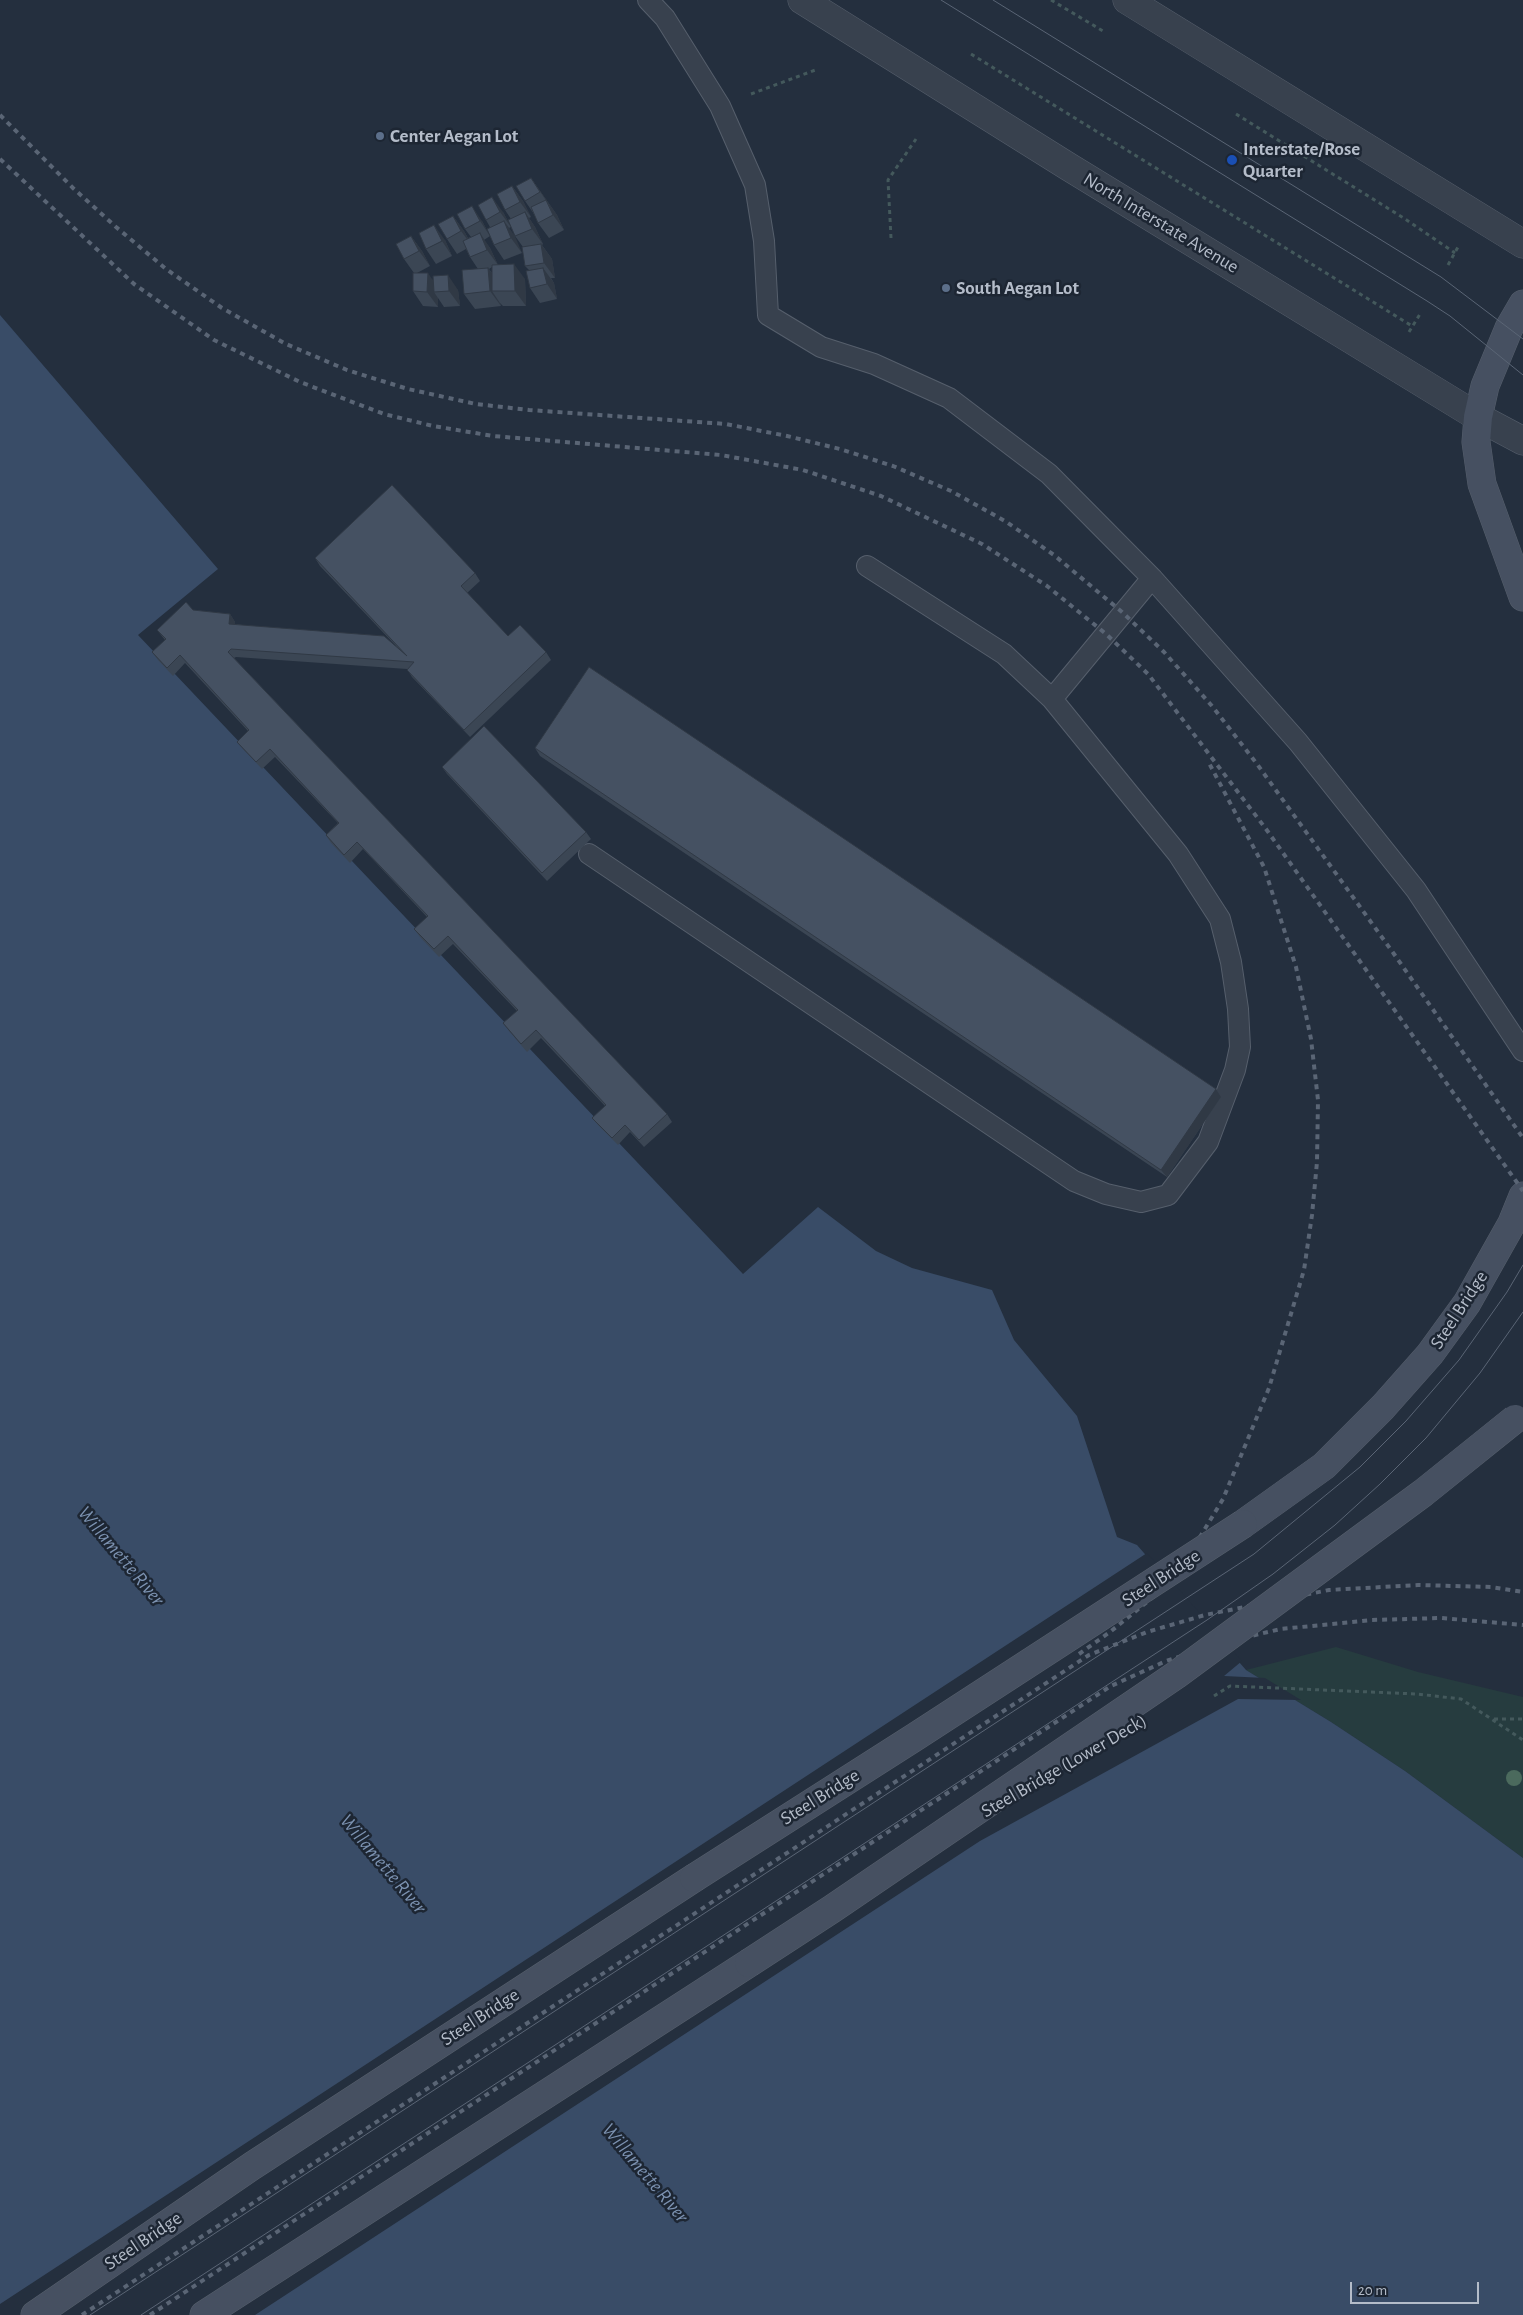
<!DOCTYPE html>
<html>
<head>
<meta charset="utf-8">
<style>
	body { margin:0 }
	#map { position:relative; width:1523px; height:2315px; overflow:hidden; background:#242f3e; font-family:"Alegreya Sans",sans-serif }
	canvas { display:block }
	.scale { position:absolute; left:1350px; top:2282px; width:129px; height:22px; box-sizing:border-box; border:2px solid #b4bcc9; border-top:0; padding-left:6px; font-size:15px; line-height:18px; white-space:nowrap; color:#b4bcc9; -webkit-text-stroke:4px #1d2633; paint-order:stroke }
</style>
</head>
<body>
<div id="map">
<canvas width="1523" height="2315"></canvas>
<div class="scale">20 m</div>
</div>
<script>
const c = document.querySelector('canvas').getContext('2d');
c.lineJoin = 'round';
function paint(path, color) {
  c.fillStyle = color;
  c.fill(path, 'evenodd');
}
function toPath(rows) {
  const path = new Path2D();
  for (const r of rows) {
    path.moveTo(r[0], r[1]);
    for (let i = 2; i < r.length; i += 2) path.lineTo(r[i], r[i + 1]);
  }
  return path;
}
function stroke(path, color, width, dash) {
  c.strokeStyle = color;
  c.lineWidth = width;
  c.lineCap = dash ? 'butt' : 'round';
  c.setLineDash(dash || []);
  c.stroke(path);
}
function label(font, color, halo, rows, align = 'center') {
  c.font = font + ' "Alegreya Sans",sans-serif';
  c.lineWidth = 5;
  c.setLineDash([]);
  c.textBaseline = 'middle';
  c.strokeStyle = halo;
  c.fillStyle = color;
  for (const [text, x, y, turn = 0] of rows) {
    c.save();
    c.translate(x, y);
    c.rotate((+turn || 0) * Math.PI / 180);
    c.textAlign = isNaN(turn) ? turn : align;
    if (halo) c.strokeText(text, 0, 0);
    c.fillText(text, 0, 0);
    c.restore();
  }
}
paint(toPath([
	[1336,1647,1418,1672,1523,1697,1523,1858,1405,1771,1331,1722,1246,1670]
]), '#263c3f');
paint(toPath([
	[0,315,218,569,138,635,743,1274,818,1207,876,1251,912,1268,992,1290,1014,1340,1077,1416,1117,1537,1137,1545,1246,1670,1331,1722,1405,1771,1523,1858,1523,2315,0,2315]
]), '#394c67');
paint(toPath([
	[1147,1553,1242,1661,1224,1676,1265,1678,1301,1700,1238,1699,980,1841,255,2315,0,2315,0,2304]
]), '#242f3e');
const service = toPath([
	[648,0,665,18,720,106,755,185,764,241,768,315,821,347,874,364,949,398,1049,474,1152,578,1298,742,1416,890,1523,1051],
	[1052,699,1152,578],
	[589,854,1074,1181,1106,1194,1141,1202,1168,1195,1208,1142,1235,1070,1240,1047,1238,1009,1231,962,1220,919,1178,854,1052,699,1004,654,867,566]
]);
const tertiary = toPath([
	[802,0,1069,167,1478,417,1523,441],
	[1127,0,1523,244]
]);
const secondary = toPath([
	[1523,304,1509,328,1485,386,1478,417,1476,442,1482,484,1523,597],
	[1243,1524,1324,1466,1383,1407,1430,1354,1467,1303,1512,1223,1523,1196],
	[35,2315,252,2166,694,1878],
	[204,2315,749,1963]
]);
stroke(service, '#565f6c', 22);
stroke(tertiary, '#565f6c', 29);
stroke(secondary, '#565f6c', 29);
stroke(toPath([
	[1051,0,1103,31],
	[971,54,1412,326],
	[751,94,818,69],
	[1236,114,1402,217,1455,253],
	[891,238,888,180,916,139],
	[1448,265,1458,247],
	[1409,332,1420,314],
	[1214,1696,1230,1686,1417,1694,1461,1699,1523,1740],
	[1494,1719,1523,1719]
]), '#44595c', 3, [4, 4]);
stroke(service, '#38414e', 20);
stroke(tertiary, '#38414e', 28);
stroke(secondary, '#465061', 28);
stroke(toPath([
	[941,0,1427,301,1450,316,1523,375],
	[993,0,1441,277,1523,339],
	[90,2315,1254,1554,1360,1467,1406,1421,1459,1360,1507,1292,1523,1265],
	[141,2315,1207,1620,1273,1574,1335,1525,1380,1484,1426,1438,1480,1373,1523,1312]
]), '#5a6575', 1);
stroke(toPath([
	[0,115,73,188,116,227,166,269,222,308,286,344,347,370,408,389,476,404,529,410,726,424,787,436,840,449,893,466,951,491,1005,521,1054,555,1122,612,1164,652,1212,706,1257,764,1394,954,1523,1138],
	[0,159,134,284,214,340,300,382,384,414,433,426,493,436,721,455,803,470,881,496,982,544,1047,586,1106,634,1148,674,1266,829,1523,1191],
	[1079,1654,1110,1632,1174,1580,1223,1499,1269,1388,1304,1270,1312,1215,1317,1162,1318,1100,1311,1039,1296,967,1264,867,1209,763],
	[82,2315,1089,1655,1147,1632,1205,1615,1329,1590,1418,1585,1491,1587,1523,1592],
	[150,2315,1111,1686,1166,1661,1225,1642,1281,1629,1372,1620,1441,1618,1523,1625]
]), '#5a6575', 4, [5, 5]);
const secondaryBridge = toPath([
	[694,1878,915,1737,1243,1524],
	[749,1963,832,1909,1176,1675,1423,1493,1515,1419]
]);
stroke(secondaryBridge, '#565f6c', 29, []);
stroke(secondaryBridge, '#465061', 28);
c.fillStyle = '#4b6a5d';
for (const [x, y] of [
	[1514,1778]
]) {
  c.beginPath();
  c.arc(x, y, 8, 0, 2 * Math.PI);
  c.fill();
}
paint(toPath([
	[531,178,557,215,564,230,549,238,538,223,534,214,525,201],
	[512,186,523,201,531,217,529,218,535,227,543,244,542,245,552,259,555,278,551,278,554,283,557,299,540,303,530,288,529,270,525,266,523,247,515,236,511,219,505,210],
	[478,205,503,212,511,227,509,228,522,253,504,260,494,245,490,236,484,240,490,248,498,265,525,279,526,306,503,306,500,303,501,306,475,309,464,294,478,269,470,257,466,249,457,254,447,239,453,216,464,231,468,238,471,237,465,229,457,214,482,221,490,236,490,227,486,220],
	[492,267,492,273,489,269],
	[411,236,422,251,430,266,417,273,433,280,458,290,460,306,444,307,438,298,438,307,423,306,413,291,414,273,404,259],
	[445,240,452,256,436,264,426,249],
	[315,558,475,573,480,581,467,593,508,636,546,652,551,660,470,737,412,677,407,669,236,657,234,658,667,1114,672,1122,644,1147,630,1132,618,1145,598,1125,592,1118,605,1106,541,1038,527,1052,509,1031,503,1023,517,1011,453,944,439,957,420,937,414,929,427,917,363,849,350,863,331,843,326,835,338,823,275,757,262,769,243,749,237,742,248,731,185,663,173,676,158,660,152,652,165,640,157,630,193,610,230,614,235,622,235,624,396,646,320,566],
	[535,748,1216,1089,1221,1097,1167,1177,540,756],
	[442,767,586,832,591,839,547,881,447,774]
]), '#3b4654');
paint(toPath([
	[531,178,557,215,564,230,553,215,549,205],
	[512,186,523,201,531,217,520,202],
	[492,197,503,212,511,227,500,212],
	[472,206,482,221,490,236,480,221],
	[525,212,535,227,543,244,532,229],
	[453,216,464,231,472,246,461,231],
	[504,221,515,236,522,253,511,238],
	[434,225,445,240,452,256,442,241],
	[480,233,490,248,498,265,487,250],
	[411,236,422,251,430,266,419,251],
	[541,244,552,259,555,278,544,263],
	[514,264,525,279,526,306,515,291],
	[488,268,499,283,492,291,500,303,501,306,490,291],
	[543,268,554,283,557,299,547,284],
	[428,273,438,288,434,292,438,298,438,307,427,292],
	[448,275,458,290,460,306,449,291],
	[230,614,235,622,235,632,229,624],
	[1216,1089,1221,1097,1167,1177,1161,1170]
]), '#303945');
const building = toPath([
	[531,178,540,192,525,201,516,186,531,178],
	[512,186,520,202,505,210,497,194,512,186],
	[492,197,500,212,486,220,478,205,492,197],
	[546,200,553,215,538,223,531,207,546,200],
	[472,206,480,221,465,229,457,214,472,206],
	[525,212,532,229,515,236,508,220,525,212],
	[453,216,461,231,447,239,438,224,453,216],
	[504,221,511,238,494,245,487,229,504,221],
	[434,225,442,241,426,249,419,233,434,225],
	[480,233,487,250,470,257,463,241,480,233],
	[411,236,419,251,404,259,396,244,411,236],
	[541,244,544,263,525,266,522,247,541,244],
	[514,264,515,291,492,291,492,265,514,264],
	[488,268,490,291,464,294,462,270,488,268],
	[543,268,547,284,530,288,526,271,543,268],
	[413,273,428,273,427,292,413,291,413,273],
	[448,275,449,291,434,292,433,276,448,275],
	[392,485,475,573,461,586,508,636,520,625,546,652,464,730,407,670,414,662,231,649,228,652,667,1114,639,1140,625,1125,612,1138,592,1118,606,1105,536,1030,521,1044,503,1023,518,1010,448,936,434,949,414,929,428,916,357,842,344,855,326,835,339,823,270,749,256,762,237,742,249,730,180,655,167,668,152,652,166,639,157,630,186,602,193,610,230,614,229,624,384,636,407,656,315,558,392,485],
	[589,667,1216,1089,1161,1170,535,748,589,667],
	[484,726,586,832,542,873,442,767,484,726]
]);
paint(building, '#455162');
stroke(building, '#303945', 1);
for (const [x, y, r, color] of [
	[380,136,5,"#5c6f8a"],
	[1232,160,6,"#1a4fb4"],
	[946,288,5,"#5c6f8a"]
]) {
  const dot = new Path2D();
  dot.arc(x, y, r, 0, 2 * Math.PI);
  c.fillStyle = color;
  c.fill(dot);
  stroke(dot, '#1d2633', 2);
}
label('bold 19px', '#b4bcc9', '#1d2633', [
	["Center Aegan Lot",390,136],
	["Interstate/Rose",1243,149],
	["Quarter",1243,171],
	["South Aegan Lot",956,288]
], 'left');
label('19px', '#b4bcc9', '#1d2633', [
	["North Interstate Avenue",1161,223,31],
	["Steel Bridge",1459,1310,-57],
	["Steel Bridge",1161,1578,-33],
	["Steel Bridge (Lower Deck)",1064,1766,-30],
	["Steel Bridge",820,1797,-32],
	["Steel Bridge",480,2017,-33],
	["Steel Bridge",143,2241,-34]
]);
label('italic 20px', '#7c92b1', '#1d2633', [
	["Willamette River",121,1556,50],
	["Willamette River",383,1864,50],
	["Willamette River",645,2173,50]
]);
</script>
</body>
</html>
